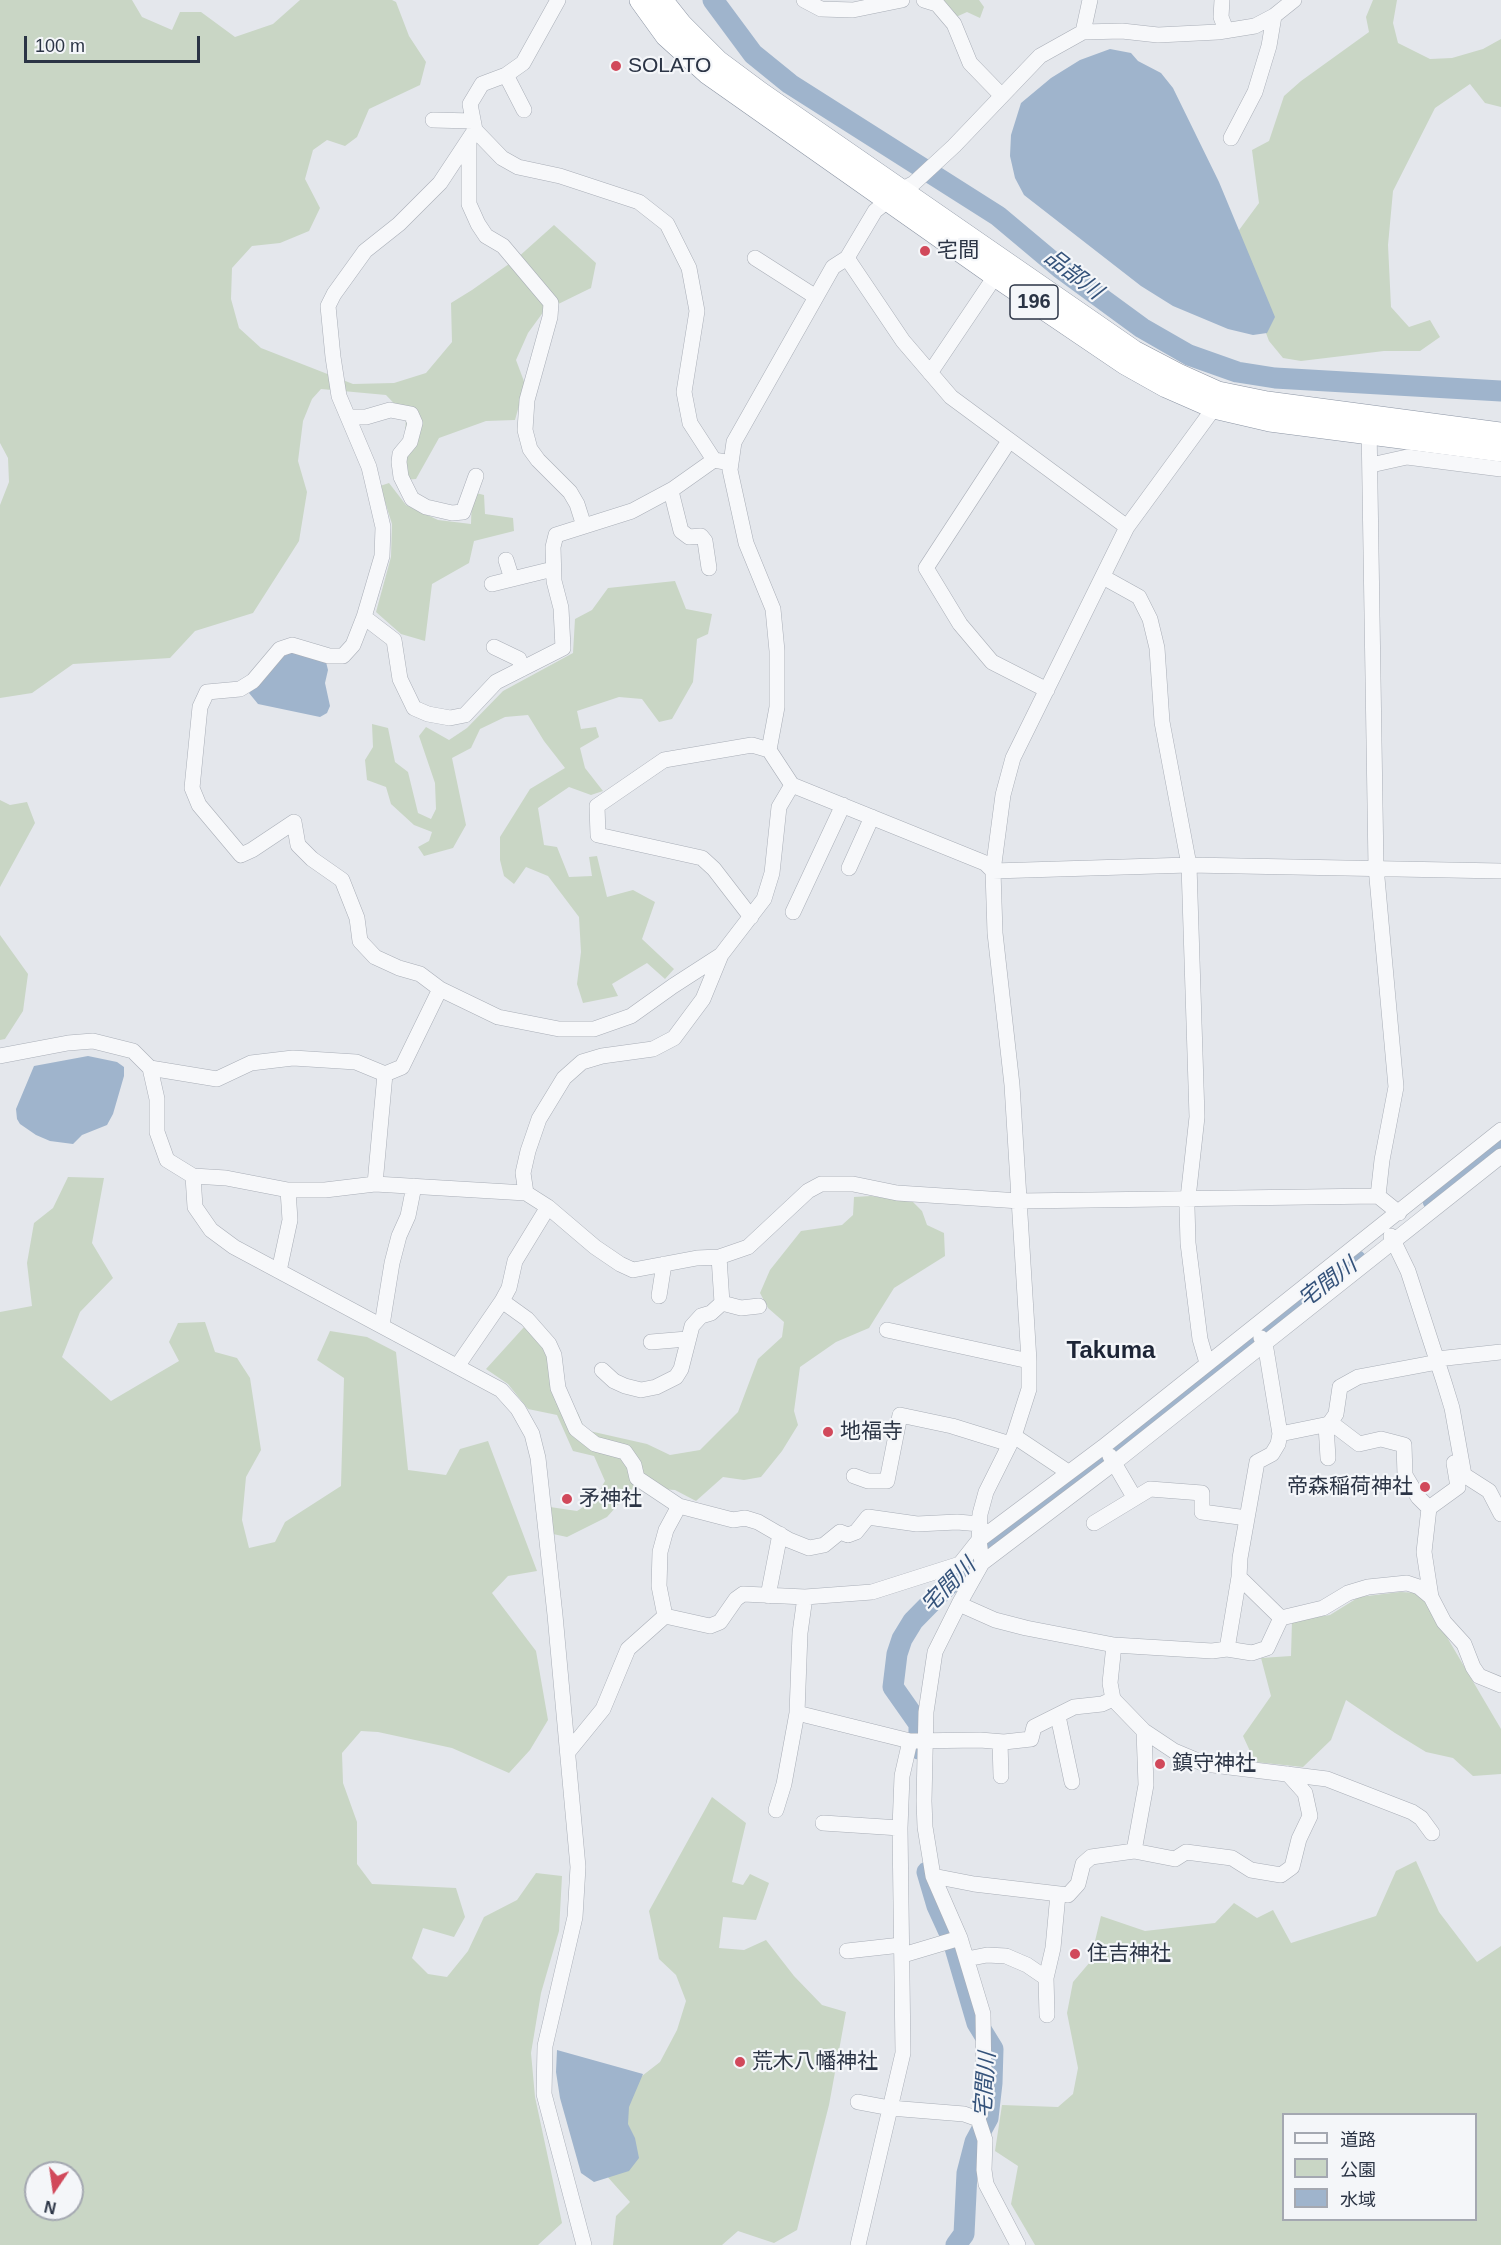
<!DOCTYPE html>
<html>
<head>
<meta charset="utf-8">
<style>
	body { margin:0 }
	#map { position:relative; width:1501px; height:2245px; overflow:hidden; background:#e4e7ec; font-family:Arial,"Noto Sans JP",sans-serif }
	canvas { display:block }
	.legend { position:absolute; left:1282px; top:2113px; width:195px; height:108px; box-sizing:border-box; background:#f4f6f9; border:2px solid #a4a8b1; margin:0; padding:8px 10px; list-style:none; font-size:18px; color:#2b3445 }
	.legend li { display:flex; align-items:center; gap:12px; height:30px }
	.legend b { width:30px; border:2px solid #a4a8b1 }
	.north { position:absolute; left:24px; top:2161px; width:60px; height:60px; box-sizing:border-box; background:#f4f6f9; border:2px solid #a4a8b1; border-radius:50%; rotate:193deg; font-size:16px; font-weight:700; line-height:24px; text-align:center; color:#2b3445 }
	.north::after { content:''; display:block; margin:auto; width:21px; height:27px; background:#d1495b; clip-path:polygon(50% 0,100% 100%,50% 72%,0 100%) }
	.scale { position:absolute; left:24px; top:36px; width:176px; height:27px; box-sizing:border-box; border:3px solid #2b3445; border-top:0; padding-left:8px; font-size:18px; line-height:21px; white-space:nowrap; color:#2b3445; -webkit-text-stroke:4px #f4f6f9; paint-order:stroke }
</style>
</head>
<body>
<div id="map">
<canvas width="1501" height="2245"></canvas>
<ul class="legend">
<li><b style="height:8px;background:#f7f8fa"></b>道路</li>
<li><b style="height:16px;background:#c9d6c5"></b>公園</li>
<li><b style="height:16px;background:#9fb4cc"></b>水域</li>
</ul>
<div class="north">N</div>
<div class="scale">100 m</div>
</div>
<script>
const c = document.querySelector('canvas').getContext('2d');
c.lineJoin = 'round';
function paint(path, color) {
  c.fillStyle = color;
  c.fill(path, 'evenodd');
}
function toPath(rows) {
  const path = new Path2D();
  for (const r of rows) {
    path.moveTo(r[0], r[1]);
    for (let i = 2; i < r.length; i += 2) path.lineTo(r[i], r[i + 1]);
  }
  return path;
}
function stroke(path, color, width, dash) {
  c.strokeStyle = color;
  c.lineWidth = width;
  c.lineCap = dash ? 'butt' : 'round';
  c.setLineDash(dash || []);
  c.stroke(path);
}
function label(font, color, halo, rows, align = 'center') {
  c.font = font + ' Arial,"Noto Sans JP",sans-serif';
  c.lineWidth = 4.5;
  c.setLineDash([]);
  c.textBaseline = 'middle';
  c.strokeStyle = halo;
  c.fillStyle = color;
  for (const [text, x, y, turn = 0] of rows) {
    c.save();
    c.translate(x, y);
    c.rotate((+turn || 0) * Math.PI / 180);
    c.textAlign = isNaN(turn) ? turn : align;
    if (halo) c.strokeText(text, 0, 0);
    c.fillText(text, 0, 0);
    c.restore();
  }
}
paint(toPath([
	[0,0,132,0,142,17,172,30,180,12,201,12,235,37,273,24,300,0,392,0,396,2,409,36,426,62,420,85,369,109,357,137,345,146,327,140,313,150,305,179,320,208,309,231,280,243,252,246,232,268,231,299,239,328,261,348,353,384,394,383,426,373,452,342,451,303,472,290,516,259,554,225,596,263,591,288,544,311,528,333,516,360,525,384,515,420,486,421,439,438,416,479,403,480,406,416,386,395,321,389,312,399,303,421,298,461,307,492,299,541,253,613,195,631,170,658,73,664,32,693,0,698,0,505,9,482,8,458,0,443],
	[943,0,979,0,984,7,980,18,967,12,956,17],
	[1373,0,1397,0,1393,23,1398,43,1430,59,1452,58,1483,49,1501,39,1501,107,1485,103,1470,84,1435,108,1393,191,1388,245,1391,307,1409,327,1430,320,1440,337,1420,351,1384,351,1301,361,1283,358,1269,341,1231,241,1259,203,1252,150,1269,141,1284,96,1301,81,1369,32,1366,17],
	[389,483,406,505,438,520,471,524,472,492,484,495,485,514,513,518,514,531,474,541,469,563,432,584,425,641,401,634,376,612,391,557,392,524,380,486],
	[675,581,686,609,712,614,708,634,697,639,693,682,672,719,659,722,642,699,619,697,577,711,581,729,596,727,599,737,580,748,585,768,603,791,591,795,569,787,538,808,544,845,557,847,569,877,592,876,589,857,597,856,607,897,633,890,655,902,642,939,674,969,665,979,647,963,612,984,618,996,583,1003,577,984,581,952,579,917,548,876,526,867,514,884,504,876,500,860,500,837,530,789,565,768,544,741,528,715,505,717,480,729,471,748,452,758,466,825,453,848,424,856,418,847,429,841,432,832,414,825,391,804,386,787,367,780,365,760,373,747,372,724,388,728,395,762,408,772,418,813,431,819,436,809,435,783,419,736,426,727,449,740,467,728,503,691,573,653,575,619,592,610,608,588],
	[0,800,10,805,27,802,35,823,0,887],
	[0,935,28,974,23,1011,5,1039,0,1040],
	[68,1177,104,1178,92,1243,113,1278,80,1312,62,1357,111,1401,179,1361,169,1342,178,1323,205,1322,215,1352,237,1358,250,1378,261,1450,246,1477,242,1520,249,1548,275,1542,285,1522,341,1486,344,1378,317,1360,330,1331,367,1337,396,1352,408,1470,446,1475,460,1449,488,1441,537,1571,508,1576,492,1593,536,1651,548,1720,530,1750,509,1773,452,1748,378,1732,361,1731,342,1753,343,1783,357,1822,357,1864,372,1884,456,1888,465,1917,454,1937,423,1928,412,1958,428,1974,447,1977,468,1951,484,1917,517,1900,536,1873,562,1876,559,1931,541,1993,531,2053,535,2097,562,2223,538,2245,0,2245,0,1312,32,1306,27,1263,34,1223,53,1208],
	[36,2173,72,2173,72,2209,36,2209],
	[871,1196,913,1202,922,1211,927,1225,944,1233,945,1256,894,1288,869,1328,836,1342,800,1367,794,1411,798,1425,782,1451,761,1477,744,1480,723,1477,696,1501,675,1490,634,1487,607,1517,567,1537,553,1534,550,1507,577,1511,594,1500,605,1481,594,1456,573,1451,557,1415,528,1409,508,1384,486,1369,525,1326,543,1345,549,1359,558,1401,578,1413,585,1430,647,1444,670,1455,700,1450,738,1412,758,1359,782,1337,784,1322,768,1308,760,1293,770,1270,801,1231,842,1225,853,1215,854,1197],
	[1400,1592,1421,1593,1501,1729,1501,1774,1473,1776,1453,1758,1426,1752,1395,1733,1346,1700,1331,1740,1303,1767,1255,1762,1243,1736,1271,1696,1261,1658,1291,1656,1292,1621,1330,1615,1359,1597],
	[712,1797,746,1823,732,1882,743,1885,750,1874,769,1883,756,1920,723,1917,719,1948,744,1950,766,1940,794,1976,822,2005,846,2012,829,2105,797,2230,774,2243,738,2231,722,2245,613,2245,616,2216,630,2202,605,2174,620,2093,660,2062,677,2030,686,2001,676,1975,659,1959,649,1911],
	[1416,1861,1439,1912,1477,1962,1501,1946,1501,2245,1035,2245,1011,2204,1018,2166,995,2151,1002,2105,1058,2107,1073,2094,1078,2068,1067,2013,1073,1982,1090,1962,1101,1916,1145,1931,1215,1923,1234,1903,1257,1918,1273,1910,1291,1943,1376,1916,1396,1871],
	[1284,2114,1476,2114,1476,2220,1284,2220]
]), '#c9d6c5');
paint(toPath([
	[1110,49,1131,53,1138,61,1161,73,1173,88,1219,182,1275,317,1267,333,1253,335,1228,329,1173,306,1141,286,1024,195,1015,178,1010,156,1011,135,1021,103,1051,78,1080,60],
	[294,651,326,662,328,670,325,683,330,706,327,713,320,717,258,704,249,693,280,658],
	[88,1056,117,1062,124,1067,124,1076,113,1114,107,1125,82,1135,73,1144,50,1141,36,1135,20,1124,17,1119,16,1109,34,1066],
	[557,2050,643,2074,629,2107,628,2124,635,2138,639,2158,629,2171,594,2182,581,2173,560,2098,556,2072]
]), '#9fb4cc');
stroke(toPath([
	[713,0,753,54,790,84,998,216,1060,268,1142,328,1189,355,1237,372,1275,378,1501,391],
	[1433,1201,1501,1145],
	[919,1749,919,1724,893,1687,897,1654,902,1639,913,1621,969,1564,1191,1386,1357,1261],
	[927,1872,937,1906,953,1941,977,2023,993,2049,992,2083,988,2118,975,2142,967,2173,964,2234,956,2245]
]), '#9fb4cc', 21);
const minor = toPath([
	[558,0,523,63,506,75,482,84,470,104,475,130,502,158,518,167,560,176,639,202,667,224,689,268,697,311,684,392,690,423,714,460,731,463],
	[804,0,821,9,853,10,902,0],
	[924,0,937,4,954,24,970,63,1002,96],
	[1222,0,1221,17,1226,30],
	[1294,0,1274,16,1255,26,1218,32,1158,35,1122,31,1083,32,1040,56,954,146,914,183,901,190,875,211,847,258,833,267,734,442,730,470,746,543,773,609,777,651,777,707,769,750,792,785,985,863,993,871,1189,865,1501,871],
	[1083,32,1090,0],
	[506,75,524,110],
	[433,120,473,121],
	[475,130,440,183,399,224,365,251,334,294,328,306,333,357,339,396,369,467,383,527,382,556,364,617,353,645,343,656,329,656,292,645,280,649,253,681,240,689,207,692,200,707,192,788,199,805,241,855,252,850,294,822,298,845,312,859,342,880,357,918,360,941,375,957,399,968,420,974,440,989,498,1017,559,1029,594,1029,631,1016,673,986,721,955],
	[1231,138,1255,92,1269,46,1274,16],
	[469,139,469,204,478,224,486,236,503,246,551,303,550,317,527,400,525,430,530,449,538,460,570,492,577,504,584,526],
	[755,258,816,297],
	[847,258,903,341,951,397,1127,527],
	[930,373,1000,269],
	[348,417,366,417,390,410,411,414,415,423,410,442,400,454,399,462,401,477,412,499,426,507,452,513,463,512,476,476],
	[1369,424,1376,867,1396,1087,1382,1160,1378,1196],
	[1009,441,926,568,960,624,992,662,1047,690],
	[1371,465,1407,457,1501,469],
	[671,491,681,531,689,537,701,536,705,541,709,568],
	[506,560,512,579],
	[1103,577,1139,597,1150,619,1157,648,1162,722,1189,865,1197,1117,1187,1207,1188,1243,1200,1339,1207,1363],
	[492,584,553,569],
	[364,617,394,640,400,679,414,708,428,714,450,718,465,715,496,682,563,648,561,608,554,581,553,547,556,535,632,511,673,489,714,460],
	[494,647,519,659,522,669],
	[849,868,872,817],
	[793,912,843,805],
	[751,917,714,869,702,858,598,835,597,806,664,760,752,745,769,750],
	[0,1056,68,1043,93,1041,133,1051,150,1068,157,1099,157,1132,167,1160,193,1176,226,1178,288,1190,325,1190,375,1184,526,1193,548,1207,595,1247,620,1264,633,1270,697,1258,719,1257,748,1247,808,1191,821,1184,853,1184,897,1193,1020,1201,1378,1196,1399,1213],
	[150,1068,217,1079,251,1063,293,1058,356,1062,385,1074,402,1067,440,989],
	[193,1176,195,1207,211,1230,234,1247,501,1390,518,1409,532,1434,538,1458,555,1615,578,1867,575,1917,545,2046,544,2094,584,2245],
	[375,1184,385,1074],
	[526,1193,523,1173,528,1151,539,1119,564,1078,582,1062,602,1056,653,1049,674,1038,703,999,721,955,764,899,772,873,779,807,792,785],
	[1391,1236,1408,1271,1444,1382,1452,1408,1464,1475,1489,1491,1501,1514],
	[719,1257,722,1303],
	[279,1271,290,1220,288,1190],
	[659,1296,664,1264],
	[502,1301,527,1319,549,1344,554,1355,558,1388,576,1429,595,1444,625,1452,634,1465,637,1478,679,1506,733,1520,745,1518,758,1522,789,1540,809,1548,824,1545,840,1532,848,1535,856,1532,868,1517,917,1524,957,1522,980,1524],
	[382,1325,392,1263,399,1236,408,1216,414,1186],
	[887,1330,1029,1361],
	[651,1342,687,1339],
	[1437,1359,1501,1352],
	[458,1365,502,1301,509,1288,515,1261,548,1207],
	[602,1370,614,1381,625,1386,641,1390,656,1387,676,1377,681,1369,692,1326,701,1316,711,1313,722,1303,741,1308,759,1306],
	[1330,1422,1359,1444,1381,1439,1404,1445,1405,1475,1418,1497,1429,1508],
	[1326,1425,1328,1458],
	[1280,1434,1329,1424,1336,1414,1340,1387,1358,1377,1438,1362],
	[1014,1436,1068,1472],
	[1110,1456,1134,1497],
	[854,1476,868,1481,887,1481,900,1415,952,1426,1010,1444],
	[1094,1523,1150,1489,1202,1493,1202,1512,1247,1518],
	[982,1563,1114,1463,1501,1156],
	[1239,1577,1281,1618],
	[768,1596,780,1534],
	[1431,1597,1424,1552,1429,1508,1458,1487,1454,1463],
	[959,1604,995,1620,1026,1628,1114,1645,1212,1651,1227,1649,1252,1653,1267,1648,1281,1618],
	[665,1616,659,1586,660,1552,666,1530,679,1506],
	[1281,1618,1323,1608,1348,1593,1368,1587,1407,1583,1419,1587,1431,1597,1444,1622,1464,1644,1473,1667,1479,1676,1501,1685],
	[1114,1645,1110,1683,1113,1699,1144,1731,1174,1751,1205,1764,1327,1779,1412,1812,1421,1818,1432,1833],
	[1227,1649,1239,1577,1240,1558,1257,1462,1272,1454,1278,1444,1280,1434,1265,1343,1261,1338],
	[797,1713,910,1741,980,1740,1004,1742,1031,1739,1034,1727,1074,1707,1102,1704,1113,1699],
	[1058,1716,1072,1782],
	[1000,1742,1001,1776],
	[568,1752,603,1709,628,1649,665,1616,710,1626,720,1622,736,1599,743,1594,805,1597,872,1592,960,1564,979,1540,1103,1447,1501,1130],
	[776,1810,784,1784,797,1713,800,1633,805,1597],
	[823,1823,900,1828],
	[1134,1851,1146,1785,1144,1731],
	[933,1876,974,1884,1068,1895,1078,1884,1083,1864,1091,1857,1134,1851,1175,1859,1186,1852,1232,1858,1251,1870,1281,1875,1292,1867,1299,1839,1310,1816,1305,1793,1288,1774],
	[847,1951,901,1945],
	[903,1955,960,1938],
	[967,1959,987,1955,1006,1956,1027,1965,1046,1978,1047,2015],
	[1046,1978,1053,1948,1058,1894],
	[858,2102,890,2108,964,2114,978,2119],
	[858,2245,903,2053,900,1828,902,1776,910,1741],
	[1018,2245,986,2184,984,2170,985,2140,978,2119,982,2107,984,2083,983,2014,960,1938,933,1876,925,1827,924,1801,926,1712,935,1652,959,1604,982,1563,979,1540,980,1514,986,1492,1014,1436,1029,1389,1029,1361,1012,1085,995,933,993,871,1003,795,1013,758,1127,527,1214,408,1216,400]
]);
const highway = toPath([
	[640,0,666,36,708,74,995,276,1125,364,1166,387,1214,408,1270,421,1501,451],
	[662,0,682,25,718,61,761,93,1134,351,1178,374,1218,392,1267,402,1501,433]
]);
stroke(minor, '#a9aeb7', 16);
stroke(highway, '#8b94a3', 22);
stroke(minor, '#f7f8fa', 15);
stroke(highway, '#fff', 21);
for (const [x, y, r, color] of [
	[616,66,6,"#d1495b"],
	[925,251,6,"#d1495b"],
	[828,1432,6,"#d1495b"],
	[1425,1487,6,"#d1495b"],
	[567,1499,6,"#d1495b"],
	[1160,1764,6,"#d1495b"],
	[1075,1954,6,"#d1495b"],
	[740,2062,6,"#d1495b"]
]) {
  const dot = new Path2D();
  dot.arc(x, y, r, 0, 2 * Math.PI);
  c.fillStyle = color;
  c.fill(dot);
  stroke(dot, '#f4f6f9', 2);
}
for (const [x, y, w] of [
	[1034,302,48]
]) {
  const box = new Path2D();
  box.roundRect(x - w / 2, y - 17, w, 34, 4.5);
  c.fillStyle = '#f4f6f9';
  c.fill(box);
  stroke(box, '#2b3445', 1.5);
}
label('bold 20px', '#2b3445', null, [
	["196",1034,302]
]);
label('21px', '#2b3445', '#f4f6f9', [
	["SOLATO",628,66],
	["宅間",937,251],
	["地福寺",840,1432],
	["帝森稲荷神社",1413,1487,"right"],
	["矛神社",579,1499],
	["鎮守神社",1172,1764],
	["住吉神社",1087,1954],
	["荒木八幡神社",752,2062]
], 'left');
label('italic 22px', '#34527a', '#f4f6f9', [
	["品部川",1073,275,38],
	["宅間川",1328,1283,-37],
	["宅間川",949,1586,-45],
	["宅間川",986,2085,-86]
]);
label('bold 24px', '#1d2536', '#f4f6f9', [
	["Takuma",1111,1351]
]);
</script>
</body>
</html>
